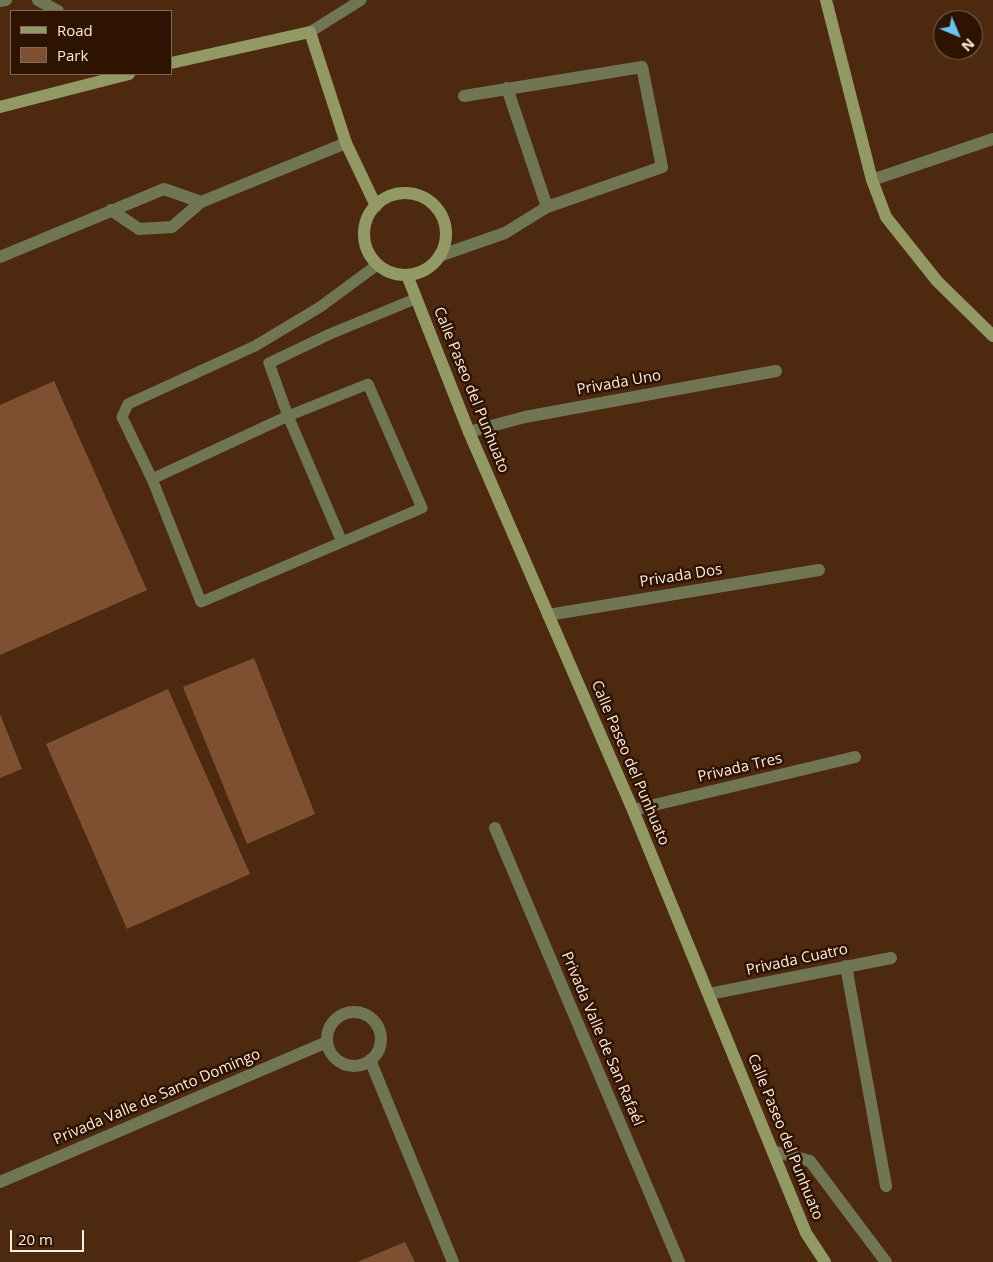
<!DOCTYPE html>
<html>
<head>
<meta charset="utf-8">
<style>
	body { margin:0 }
	#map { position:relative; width:993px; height:1262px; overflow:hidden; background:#4d290f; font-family:"Open Sans",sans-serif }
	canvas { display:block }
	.legend { position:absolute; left:10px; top:10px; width:162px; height:65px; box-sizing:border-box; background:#2e1301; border:1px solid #806a5b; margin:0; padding:6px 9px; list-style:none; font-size:15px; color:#fcece2 }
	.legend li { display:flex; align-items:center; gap:10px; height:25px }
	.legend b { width:25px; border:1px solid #806a5b }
	.north { position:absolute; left:933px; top:10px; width:50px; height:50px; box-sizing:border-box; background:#2e1301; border:1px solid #806a5b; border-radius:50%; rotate:135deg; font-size:14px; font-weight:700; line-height:20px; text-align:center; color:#fcece2 }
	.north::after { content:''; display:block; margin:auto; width:18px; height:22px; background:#6bc3f2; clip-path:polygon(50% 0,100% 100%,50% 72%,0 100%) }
	.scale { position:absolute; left:10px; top:1230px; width:74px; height:22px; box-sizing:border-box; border:2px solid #fcece2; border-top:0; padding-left:6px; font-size:15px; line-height:18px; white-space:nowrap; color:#fcece2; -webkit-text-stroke:4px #2e1301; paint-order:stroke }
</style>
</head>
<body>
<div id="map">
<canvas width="993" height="1262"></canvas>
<ul class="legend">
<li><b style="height:6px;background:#929964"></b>Road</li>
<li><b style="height:14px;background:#7e5031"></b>Park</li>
</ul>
<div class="north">N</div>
<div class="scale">20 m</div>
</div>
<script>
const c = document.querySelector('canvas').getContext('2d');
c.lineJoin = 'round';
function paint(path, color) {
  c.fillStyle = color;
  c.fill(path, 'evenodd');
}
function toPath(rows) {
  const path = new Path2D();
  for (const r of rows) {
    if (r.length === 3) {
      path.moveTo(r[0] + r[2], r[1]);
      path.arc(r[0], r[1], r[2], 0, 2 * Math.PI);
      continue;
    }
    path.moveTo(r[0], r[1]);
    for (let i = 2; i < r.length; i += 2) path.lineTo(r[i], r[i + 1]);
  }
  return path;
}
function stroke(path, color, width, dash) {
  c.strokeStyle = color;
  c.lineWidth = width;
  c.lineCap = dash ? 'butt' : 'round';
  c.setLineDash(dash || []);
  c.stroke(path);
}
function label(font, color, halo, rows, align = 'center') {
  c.font = font + ' "Open Sans",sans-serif';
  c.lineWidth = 5;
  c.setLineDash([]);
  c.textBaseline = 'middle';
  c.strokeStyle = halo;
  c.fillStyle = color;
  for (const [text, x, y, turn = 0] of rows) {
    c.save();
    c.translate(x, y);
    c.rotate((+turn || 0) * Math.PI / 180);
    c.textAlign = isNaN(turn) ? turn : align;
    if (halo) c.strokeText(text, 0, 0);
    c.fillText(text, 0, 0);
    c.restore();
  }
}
paint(toPath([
	[54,381,147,590,0,655,0,405],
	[254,658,315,814,247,844,183,687],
	[168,689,250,874,127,929,46,744],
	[0,714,22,769,0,778],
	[405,1242,415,1262,357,1262]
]), '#7e5031');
stroke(toPath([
	[310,32,361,0],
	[152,479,288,416,368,384,422,508,201,602,152,479,122,417,128,404,255,346,320,307,377,265],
	[342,542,288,416,269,363,330,334,415,299]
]), '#707554', 11);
stroke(toPath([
	[38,0,58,11],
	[0,1,6,0],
	[507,88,547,207],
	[872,180,993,139],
	[111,210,139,229,172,227,201,202,346,143],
	[439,256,505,233,547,207,662,167,642,67,464,96],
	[0,257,164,189,201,202],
	[469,432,525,417,776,371],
	[548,615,819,570],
	[633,810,855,757],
	[495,828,679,1262],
	[846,966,886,1186],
	[709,994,891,958],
	[354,1039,27],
	[370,1060,453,1262],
	[773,1151,810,1161,886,1262],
	[0,1182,327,1042]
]), '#707554', 12);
stroke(toPath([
	[826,0,872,180,886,217,937,281,993,336],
	[171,63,310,32,346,143,376,206],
	[0,107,129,74],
	[405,234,41],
	[407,275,469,432,633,810,806,1233,825,1262]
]), '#929964', 12);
label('15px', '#fcece2', '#2e1301', [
	["Privada Uno",619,383,-10],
	["Calle Paseo del Punhuato",471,390,68],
	["Privada Dos",681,576,-9],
	["Calle Paseo del Punhuato",630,763,67],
	["Privada Tres",740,768,-13],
	["Privada Cuatro",797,960,-12],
	["Privada Valle de San Rafaél",602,1039,67],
	["Privada Valle de Santo Domingo",157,1097,-23],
	["Calle Paseo del Punhuato",785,1137,68]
]);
</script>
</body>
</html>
